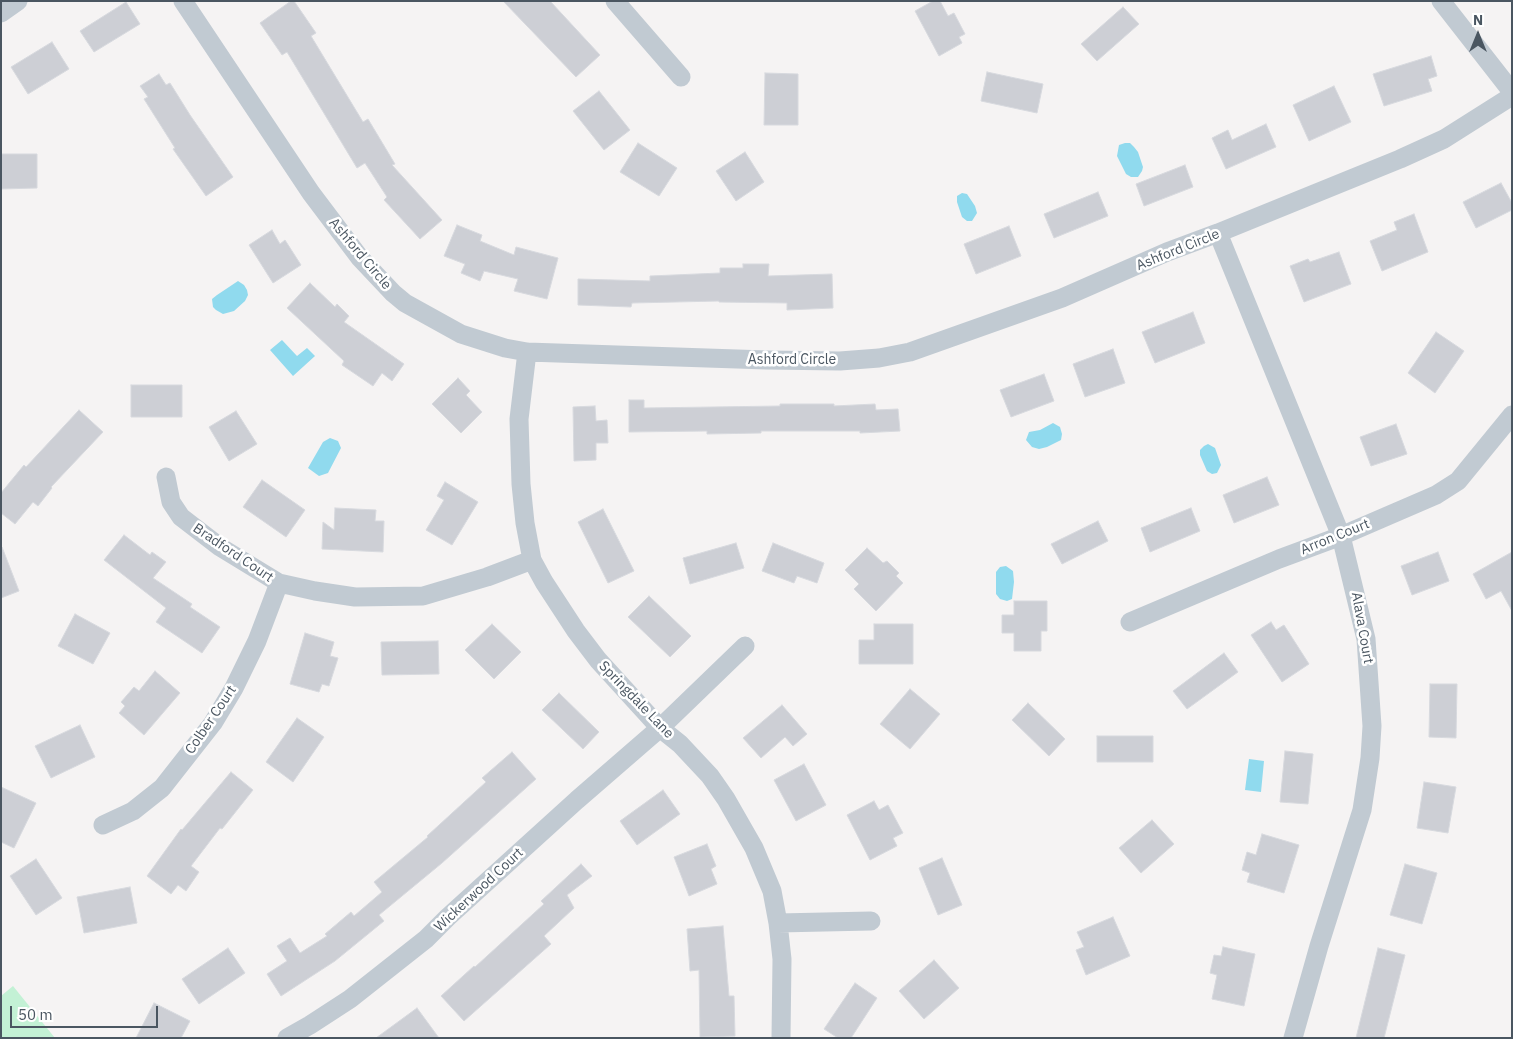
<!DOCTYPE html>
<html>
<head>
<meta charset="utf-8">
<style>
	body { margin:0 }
	#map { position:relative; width:1513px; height:1039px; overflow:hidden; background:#f5f3f3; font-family:"IBM Plex Sans",sans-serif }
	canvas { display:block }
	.frame { position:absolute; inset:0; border:2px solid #4a5661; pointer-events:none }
	.north { position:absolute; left:1453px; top:10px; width:50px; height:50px; -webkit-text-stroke:4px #fff; paint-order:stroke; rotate:0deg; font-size:14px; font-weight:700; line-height:20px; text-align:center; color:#4a5661 }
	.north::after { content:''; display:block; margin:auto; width:18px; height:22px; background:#4a5661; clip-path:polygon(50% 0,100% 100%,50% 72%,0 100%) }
	.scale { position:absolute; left:10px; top:1006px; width:148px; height:22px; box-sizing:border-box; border:2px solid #4a5661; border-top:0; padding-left:6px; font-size:15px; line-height:18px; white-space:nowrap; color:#4a5661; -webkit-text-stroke:4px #fff; paint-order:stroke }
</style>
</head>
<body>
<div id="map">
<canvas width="1513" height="1039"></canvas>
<div class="frame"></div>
<div class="north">N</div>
<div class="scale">50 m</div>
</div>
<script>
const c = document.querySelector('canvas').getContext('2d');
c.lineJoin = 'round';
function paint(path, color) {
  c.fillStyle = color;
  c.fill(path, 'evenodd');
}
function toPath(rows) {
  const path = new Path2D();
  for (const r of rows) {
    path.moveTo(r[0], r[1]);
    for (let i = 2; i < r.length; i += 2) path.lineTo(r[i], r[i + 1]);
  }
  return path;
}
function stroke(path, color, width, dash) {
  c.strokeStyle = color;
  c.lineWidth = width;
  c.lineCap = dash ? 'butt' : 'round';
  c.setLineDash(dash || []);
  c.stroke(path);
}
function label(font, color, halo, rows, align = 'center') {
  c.font = font + ' "IBM Plex Sans",sans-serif';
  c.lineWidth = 5;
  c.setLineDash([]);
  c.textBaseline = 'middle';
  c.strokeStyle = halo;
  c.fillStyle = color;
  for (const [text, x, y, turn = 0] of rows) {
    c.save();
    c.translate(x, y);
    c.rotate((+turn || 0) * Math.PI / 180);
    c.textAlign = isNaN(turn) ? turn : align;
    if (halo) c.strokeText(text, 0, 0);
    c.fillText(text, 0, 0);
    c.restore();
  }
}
paint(toPath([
	[13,986,55,1038,1,1038,1,996]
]), '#c3f1d5');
paint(toPath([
	[1125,143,1130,143,1134,147,1138,152,1143,167,1142,171,1138,177,1131,177,1126,174,1117,156,1119,145],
	[962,193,967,194,975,206,977,213,972,221,967,221,962,217,957,202,957,196],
	[238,281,244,285,247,290,248,295,245,301,234,311,223,314,216,310,213,307,212,299,217,295],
	[282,340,297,356,307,348,315,356,293,376,270,350],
	[1053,423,1060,427,1062,434,1061,440,1047,447,1039,449,1032,447,1026,440,1029,432,1040,430],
	[330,438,338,441,341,448,328,473,319,476,308,468,323,442],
	[1208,444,1215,448,1221,465,1217,473,1212,474,1207,471,1200,455,1200,450,1204,446],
	[1006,566,1013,571,1014,582,1012,599,1007,601,1000,599,996,594,996,572,1000,567],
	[1249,759,1264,761,1261,792,1245,790]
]), '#90daee');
const building = toPath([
	[291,1,294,1,316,33,311,36,363,122,368,119,395,164,392,165,442,220,420,239,384,200,387,197,365,163,357,168,287,52,282,55,260,23,291,1],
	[503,1,550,1,600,55,576,77,503,1],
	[933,1,940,1,948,16,954,13,965,34,959,37,962,43,939,56,915,11,933,1],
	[126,2,140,24,94,52,80,31,126,2],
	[1123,7,1139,24,1097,61,1081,44,1123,7],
	[52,42,69,69,28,94,11,67,52,42],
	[1431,56,1437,76,1428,79,1432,91,1384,106,1373,74,1431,56],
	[987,72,1043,84,1037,113,981,101,987,72],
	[765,73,798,74,798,125,764,125,765,73],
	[159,74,166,85,170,83,190,115,233,177,206,196,173,149,175,148,144,99,148,97,140,86,159,74],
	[1334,86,1351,122,1309,141,1293,105,1334,86],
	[599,91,630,130,604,150,573,111,599,91],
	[1266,124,1276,147,1226,169,1212,138,1228,130,1232,140,1266,124],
	[638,143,677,168,659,196,620,172,638,143],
	[745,152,764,182,736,201,716,171,745,152],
	[1,154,37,154,37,188,1,189,1,154],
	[1185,165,1193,187,1144,206,1136,184,1185,165],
	[1501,183,1512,203,1512,210,1476,228,1463,202,1501,183],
	[1098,192,1108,216,1054,238,1044,214,1098,192],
	[1414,214,1428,252,1382,271,1370,241,1397,230,1394,222,1414,214],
	[457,225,482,235,480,241,514,255,516,247,558,258,547,299,514,291,518,279,484,271,480,281,461,273,465,264,444,256,457,225],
	[1009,226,1021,256,976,274,964,244,1009,226],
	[272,230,280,244,285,240,301,265,273,283,249,245,272,230],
	[1339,252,1351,284,1304,302,1290,266,1308,259,1310,262,1339,252],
	[743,264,769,264,768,276,832,274,833,308,787,310,787,303,719,302,719,301,632,303,631,307,578,305,578,279,650,281,650,276,720,273,720,268,743,268,743,264],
	[310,283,335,307,337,304,349,316,344,322,404,364,392,381,382,373,373,386,342,365,344,361,287,308,310,283],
	[1193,312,1205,343,1155,363,1142,332,1193,312],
	[1436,332,1464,351,1435,393,1408,373,1436,332],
	[1113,349,1125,383,1085,397,1073,364,1113,349],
	[1044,374,1054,401,1011,417,1000,390,1044,374],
	[458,378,470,391,466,395,482,412,461,433,432,404,458,378],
	[131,385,182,385,182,417,131,417,131,385],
	[629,400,644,400,644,408,780,406,780,404,834,404,834,406,875,404,876,410,898,409,900,431,860,433,860,431,761,431,761,433,707,434,707,431,629,432,629,400],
	[595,406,596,421,607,420,608,443,596,443,596,460,574,461,573,407,595,406],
	[79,410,103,432,51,487,52,488,38,506,33,502,15,524,1,513,1,493,24,465,26,467,79,410],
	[236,411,257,444,229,461,209,427,236,411],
	[1396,424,1407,454,1371,466,1360,437,1396,424],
	[1267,477,1279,505,1234,523,1223,495,1267,477],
	[262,480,305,510,286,537,243,507,262,480],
	[445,482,478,502,452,545,426,530,444,500,437,496,445,482],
	[335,508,376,510,375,521,384,521,383,552,322,549,323,522,334,530,335,508],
	[1191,508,1200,531,1150,552,1141,528,1191,508],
	[603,509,634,571,608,583,578,522,603,509],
	[1098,521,1108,541,1062,564,1051,544,1098,521],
	[124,535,150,555,152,552,166,562,153,578,192,604,190,607,220,627,202,653,156,622,166,608,104,560,124,535],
	[736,543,744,568,690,584,683,558,736,543],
	[773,543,824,563,817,583,797,576,794,583,762,571,773,543],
	[1,547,2,547,19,591,1,598,1,547],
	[867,548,883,563,887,561,899,573,896,576,903,583,876,611,854,589,859,584,845,570,867,548],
	[1438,552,1449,581,1412,595,1401,566,1438,552],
	[1512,552,1512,611,1501,591,1486,599,1473,574,1512,552],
	[649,596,691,636,670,657,628,617,649,596],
	[1014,601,1047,601,1047,631,1041,631,1041,651,1014,651,1014,633,1002,633,1002,615,1014,615,1014,601],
	[75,614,110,633,93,664,58,646,75,614],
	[1271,622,1276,630,1284,625,1309,664,1282,682,1251,635,1271,622],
	[492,624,521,652,494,679,465,650,492,624],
	[874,624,913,624,913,664,859,664,859,640,874,640,874,624],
	[305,633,334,642,330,656,338,658,329,686,322,684,319,692,290,684,305,633],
	[438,641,439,674,382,675,381,642,438,641],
	[1224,653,1238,672,1187,709,1173,691,1224,653],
	[155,671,180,693,144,735,119,713,125,706,121,702,134,687,139,691,155,671],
	[1430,684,1457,684,1456,738,1429,737,1430,684],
	[910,689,940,714,910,749,880,724,910,689],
	[559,693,599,732,583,749,542,710,559,693],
	[1028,703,1065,739,1049,756,1012,720,1028,703],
	[782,705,807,734,793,746,785,737,761,758,743,738,782,705],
	[297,718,324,737,293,782,266,762,297,718],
	[80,725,95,757,51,778,35,746,80,725],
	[1097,736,1153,736,1153,762,1097,762,1097,736],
	[1285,751,1313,754,1308,804,1280,802,1285,751],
	[512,752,536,779,442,863,379,915,384,921,335,961,281,996,267,974,287,961,277,946,290,938,300,953,327,936,325,934,351,912,354,916,382,892,374,882,428,837,427,836,486,782,482,778,512,752],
	[804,764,826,805,796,821,774,780,804,764],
	[231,772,253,790,222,829,220,828,191,866,199,872,186,891,178,885,171,894,147,876,181,829,182,830,231,772],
	[1424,782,1456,787,1448,833,1417,828,1424,782],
	[1,787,36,803,14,848,1,842,1,787],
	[663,790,680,814,637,845,620,821,663,790],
	[874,801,879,810,888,805,903,833,893,838,897,846,870,860,847,815,874,801],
	[1152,820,1174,844,1141,873,1119,848,1152,820],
	[1262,834,1299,845,1284,893,1247,882,1250,873,1242,870,1247,852,1256,855,1262,834],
	[707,844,716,866,711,869,717,884,689,896,674,857,707,844],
	[942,858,962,905,938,915,919,868,942,858],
	[36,859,62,898,36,915,10,876,36,859],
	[581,864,592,876,567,895,574,908,544,936,551,944,464,1021,441,996,474,966,475,967,544,904,541,901,581,864],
	[1405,864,1437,873,1422,924,1390,915,1405,864],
	[130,887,137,923,84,933,77,897,130,887],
	[1113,917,1130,956,1086,975,1076,950,1084,947,1077,932,1113,917],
	[723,926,729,996,734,996,735,1036,700,1037,699,970,690,971,687,929,723,926],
	[1223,947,1255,954,1244,1006,1212,999,1217,975,1210,973,1214,955,1221,956,1223,947],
	[228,948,245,973,199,1004,182,979,228,948],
	[1378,948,1405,955,1384,1038,1356,1038,1378,948],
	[934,960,959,988,924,1019,899,991,934,960],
	[855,983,877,998,851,1038,838,1038,824,1029,855,983],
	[154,1003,190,1021,181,1038,136,1038,154,1003],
	[417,1008,439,1038,376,1038,417,1008]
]);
paint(building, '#cdcfd5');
stroke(building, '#d7d9de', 1);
stroke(toPath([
	[183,1,311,193,360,258,393,293,405,303,461,334,505,348,527,352,767,360,840,361,879,358,910,352,1062,298,1167,252,1218,233,1400,159,1444,139,1512,96],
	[615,1,681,77],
	[1441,1,1512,92],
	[1,13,18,1],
	[1218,233,1341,536,1366,639,1372,726,1370,758,1362,810,1319,946,1293,1038],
	[527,352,519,419,521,484,525,523,532,560,544,582,576,631,598,660,660,728,680,744,710,776,726,799,754,848,772,891,778,923,782,959,781,1038],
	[166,477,171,502,181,517,220,547,279,583,315,591,355,597,423,596,487,577,532,560],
	[1130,622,1279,559,1341,536,1436,495,1458,481,1512,415],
	[103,825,133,811,162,788,213,723,234,688,257,641,279,583],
	[778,923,871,921],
	[287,1038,310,1025,350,999,426,939,448,917,577,800,660,728,745,646]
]), '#c1cad2', 19);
label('14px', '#4a5661', '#fff', [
	["Ashford Circle",1178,250,-22],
	["Ashford Circle",360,254,50],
	["Ashford Circle",792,360],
	["Arron Court",1335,537,-22],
	["Bradford Court",233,553,34],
	["Alava Court",1362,628,80],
	["Springdale Lane",636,700,46],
	["Colber Court",211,720,-56],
	["Wickerwood Court",479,890,-43]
]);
</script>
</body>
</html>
